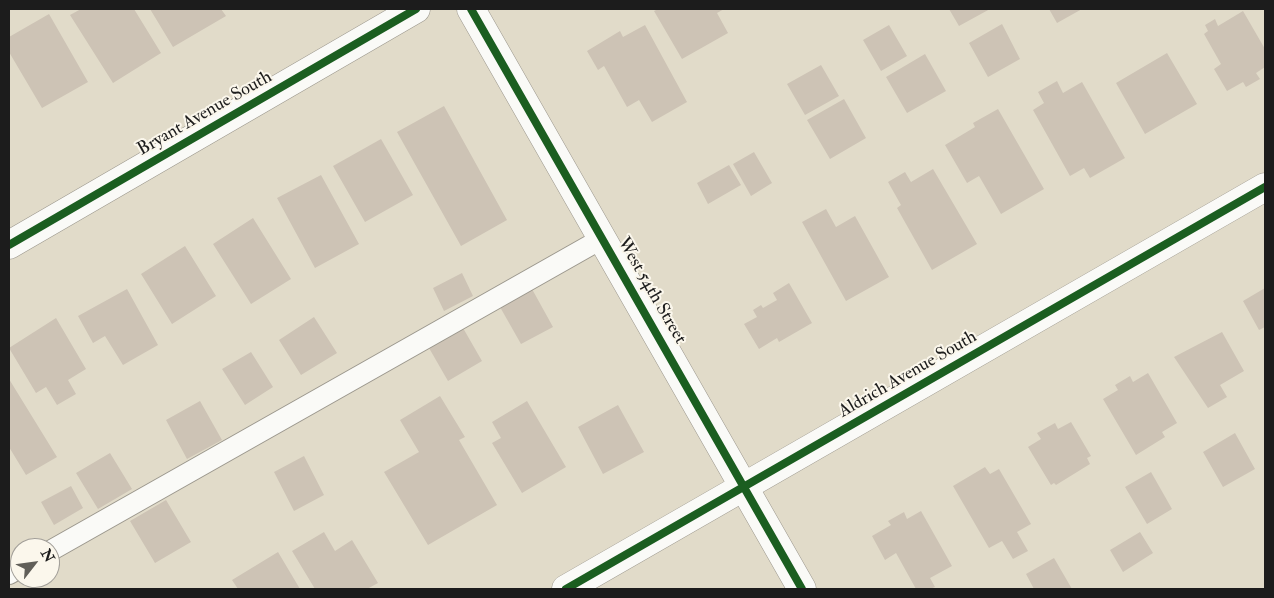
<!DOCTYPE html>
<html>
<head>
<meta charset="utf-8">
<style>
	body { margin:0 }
	#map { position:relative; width:1274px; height:598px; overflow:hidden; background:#e1dbc9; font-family:"IM FELL Double Pica",serif }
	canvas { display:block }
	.frame { position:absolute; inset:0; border:10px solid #1c1c1c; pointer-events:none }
	.north { position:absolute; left:10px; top:538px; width:50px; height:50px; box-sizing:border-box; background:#fbf7ec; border:1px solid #a29f99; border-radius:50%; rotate:60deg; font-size:14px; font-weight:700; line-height:20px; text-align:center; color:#1c1c1c }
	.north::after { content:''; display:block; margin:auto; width:18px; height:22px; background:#615f59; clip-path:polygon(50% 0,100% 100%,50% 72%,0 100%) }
</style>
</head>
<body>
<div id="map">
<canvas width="1274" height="598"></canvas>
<div class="frame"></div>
<div class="north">N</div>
</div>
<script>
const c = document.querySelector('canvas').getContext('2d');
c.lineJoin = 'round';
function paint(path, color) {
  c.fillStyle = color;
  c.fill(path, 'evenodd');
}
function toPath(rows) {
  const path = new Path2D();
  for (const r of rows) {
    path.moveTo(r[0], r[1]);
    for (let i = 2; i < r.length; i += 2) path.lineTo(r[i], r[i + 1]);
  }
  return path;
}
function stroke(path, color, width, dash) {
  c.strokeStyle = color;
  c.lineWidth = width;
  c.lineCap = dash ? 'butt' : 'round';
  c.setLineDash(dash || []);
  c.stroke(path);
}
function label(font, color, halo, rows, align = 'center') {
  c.font = font + ' "IM FELL Double Pica",serif';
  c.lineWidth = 4;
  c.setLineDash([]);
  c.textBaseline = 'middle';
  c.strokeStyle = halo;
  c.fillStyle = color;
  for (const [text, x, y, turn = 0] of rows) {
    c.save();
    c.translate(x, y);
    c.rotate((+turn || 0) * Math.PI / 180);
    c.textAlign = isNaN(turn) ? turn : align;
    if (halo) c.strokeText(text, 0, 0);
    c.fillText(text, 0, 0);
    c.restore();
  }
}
paint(toPath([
	[81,9,134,9,161,53,113,83,70,15],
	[150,9,221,9,226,16,173,47],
	[658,9,724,9,717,13,728,33,682,59,654,11],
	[949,9,990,9,959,26],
	[1049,9,1082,9,1057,23],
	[1243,11,1265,49,1265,67,1256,73,1260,79,1246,87,1243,82,1227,91,1214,69,1221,64,1204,34,1208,31,1205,25,1215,19,1218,26],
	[49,14,88,82,42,108,9,52,9,37],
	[1002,24,1020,59,988,77,969,43],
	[645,25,687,102,652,122,639,100,627,107,604,66,598,70,587,51,620,31,623,37],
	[889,25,907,56,881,71,863,40],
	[1167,53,1197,104,1145,134,1116,83],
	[925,54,946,91,907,113,886,77],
	[821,65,839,96,805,115,787,84],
	[1057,81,1063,93,1082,82,1125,158,1090,178,1084,168,1070,176,1033,110,1044,103,1038,92],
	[844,99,866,138,830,159,807,120],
	[444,106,507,220,461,246,397,132],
	[998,109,1044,189,1001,214,979,176,967,183,945,145,975,127,973,123],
	[381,139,413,195,365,222,333,166],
	[754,152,772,183,751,196,733,164],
	[729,165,741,185,708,204,697,183],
	[933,169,977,244,932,270,897,208,901,205,888,182,905,172,911,182],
	[321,175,359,244,315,268,277,198],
	[826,209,836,227,855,216,889,277,846,301,802,222],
	[253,218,291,279,251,304,213,244],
	[185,246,216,296,172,324,141,274],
	[462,273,473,296,444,311,433,288],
	[789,283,812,323,779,342,777,338,759,349,744,324,757,317,753,310,761,305,763,308,777,300,773,293],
	[1265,288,1265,327,1259,330,1243,301],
	[127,289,158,345,123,365,105,336,93,343,78,316],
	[532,289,553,327,521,344,500,307],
	[314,317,337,353,301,375,279,340],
	[56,318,86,369,68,380,76,394,57,405,46,387,36,393,9,348],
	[463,328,482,361,448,381,429,348],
	[1222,332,1244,371,1220,385,1227,397,1208,408,1174,357],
	[251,352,273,387,245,405,222,369],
	[1148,373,1177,423,1162,432,1165,437,1136,455,1103,399,1118,390,1115,385,1130,376,1133,382],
	[9,379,57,457,26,475,9,447],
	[440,396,465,437,459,440,497,505,428,545,384,472,419,452,400,420],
	[200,401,222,440,187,459,166,420],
	[527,401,566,467,522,493,492,443,501,438,492,422],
	[618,405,644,452,603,474,578,427],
	[1071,422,1091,456,1087,458,1090,464,1056,485,1054,483,1051,485,1028,447,1041,439,1037,433,1055,423,1058,429],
	[1235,433,1255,469,1223,487,1203,452],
	[110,453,132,489,98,509,76,473],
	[304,456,324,495,294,511,274,472],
	[985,467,990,474,999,469,1031,524,1017,532,1028,551,1013,559,1002,541,989,548,953,486],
	[1151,472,1172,509,1147,524,1125,487],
	[71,486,83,508,54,525,41,502],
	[166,500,191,542,155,563,130,521],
	[921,511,952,566,930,578,935,587,930,589,916,589,896,553,885,560,872,536,891,525,888,521,904,512,907,519],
	[324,532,335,551,352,540,378,583,367,589,315,589,292,551],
	[1140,532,1153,553,1123,572,1110,550],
	[278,552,300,589,238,589,232,580],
	[1054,558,1072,589,1034,589,1026,574]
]), '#cdc3b5');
const lane = toPath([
	[50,551,603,238],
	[9,574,20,568]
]);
const street = toPath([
	[9,245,416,9],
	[566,589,1265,187]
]);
const secondary = toPath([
	[471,9,802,589]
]);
stroke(lane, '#9a968c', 22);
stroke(street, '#9a968c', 29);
stroke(secondary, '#9a968c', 29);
stroke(lane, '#fafaf7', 20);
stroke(street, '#fafaf7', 28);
stroke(secondary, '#fafaf7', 28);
stroke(toPath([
	[471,9,802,589],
	[9,245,416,9],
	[566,589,1265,187]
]), '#1b5e20', 8);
label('18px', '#1c1c1c', '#fbf7ec', [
	["Bryant Avenue South",205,114,-30],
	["West 54th Street",651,291,60],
	["Aldrich Avenue South",908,375,-30]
]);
</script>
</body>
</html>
